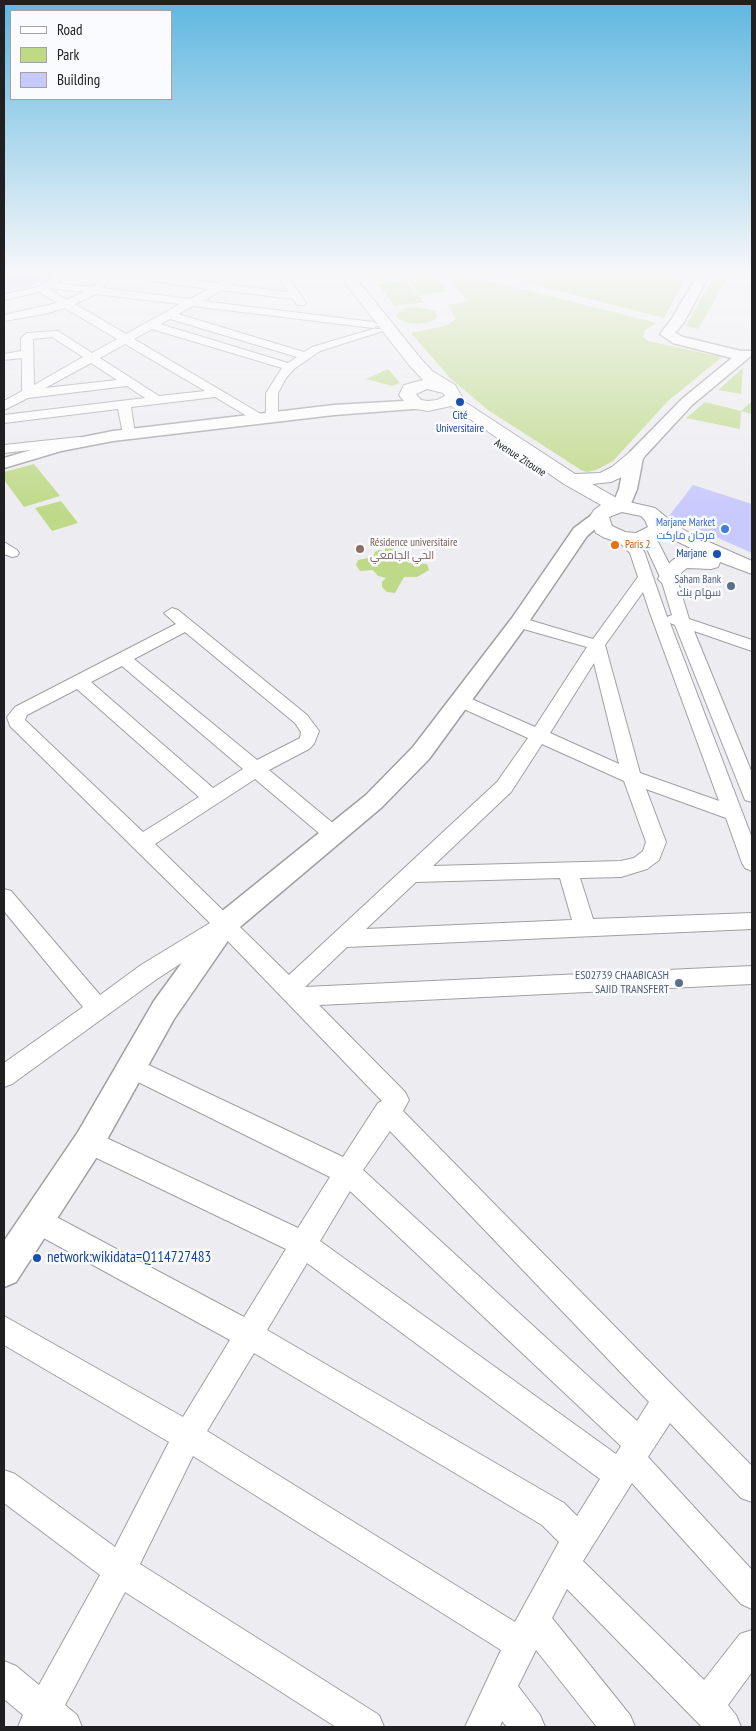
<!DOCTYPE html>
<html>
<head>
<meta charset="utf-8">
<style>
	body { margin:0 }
	#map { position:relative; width:756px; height:1731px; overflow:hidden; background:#ededf1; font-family:"PT Sans Narrow",sans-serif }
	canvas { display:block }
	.frame { position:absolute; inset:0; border:5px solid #202022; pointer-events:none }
	.legend { position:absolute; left:10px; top:10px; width:162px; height:90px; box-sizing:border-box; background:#fafbfe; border:1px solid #a3a3a6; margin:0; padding:6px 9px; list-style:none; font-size:15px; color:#202022 }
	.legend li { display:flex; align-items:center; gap:10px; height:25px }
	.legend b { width:25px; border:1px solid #a3a3a6 }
</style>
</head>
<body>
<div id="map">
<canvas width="756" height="1731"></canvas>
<div class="frame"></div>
<ul class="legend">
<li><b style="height:6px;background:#fff"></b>Road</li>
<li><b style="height:14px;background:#bed987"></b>Park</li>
<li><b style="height:14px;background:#c8c9fc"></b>Building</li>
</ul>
</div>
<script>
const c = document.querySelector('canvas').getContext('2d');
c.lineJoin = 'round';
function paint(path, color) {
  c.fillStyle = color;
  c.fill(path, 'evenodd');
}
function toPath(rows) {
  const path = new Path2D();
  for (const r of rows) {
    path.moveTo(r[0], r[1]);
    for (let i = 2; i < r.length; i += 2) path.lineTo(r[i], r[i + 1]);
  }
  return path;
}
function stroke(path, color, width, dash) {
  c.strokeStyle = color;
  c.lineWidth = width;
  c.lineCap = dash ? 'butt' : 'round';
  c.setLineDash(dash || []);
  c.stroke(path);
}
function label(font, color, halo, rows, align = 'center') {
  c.font = font + ' "PT Sans Narrow",Cairo,sans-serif';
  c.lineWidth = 5;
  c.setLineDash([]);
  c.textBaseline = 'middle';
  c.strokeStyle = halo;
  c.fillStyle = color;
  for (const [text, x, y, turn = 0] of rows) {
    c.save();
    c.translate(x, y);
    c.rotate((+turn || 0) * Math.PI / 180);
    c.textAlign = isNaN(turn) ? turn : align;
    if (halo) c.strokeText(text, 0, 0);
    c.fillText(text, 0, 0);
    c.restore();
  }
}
paint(toPath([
	[364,272,394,272,401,279,373,283],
	[431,272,448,291,420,295,401,273],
	[442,272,455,272,657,323,645,330,643,337,648,341,722,357,668,401,613,461,596,470,587,472,581,470,488,410,450,378,411,333,445,326,456,319,448,305,469,301],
	[485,272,689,272,664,318],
	[715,272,731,272,698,329,686,326],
	[405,280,424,302,395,306,377,284],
	[414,307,433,310,436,312,437,318,430,322,418,324,405,322,397,318,396,315,402,309],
	[743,368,741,394,718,390],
	[388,369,400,383,392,386,366,379],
	[752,401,752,414,741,411,740,429,686,418,705,402,741,411],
	[34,464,60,496,24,507,4,480,4,472],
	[61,501,78,523,52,531,35,508],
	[389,541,395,542,398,551,410,552,409,557,406,559,408,563,427,564,429,570,417,577,404,577,395,593,387,592,382,587,382,582,386,578,378,576,373,570,360,571,356,565,358,560,373,557,375,552,379,550,385,551,384,543]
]), '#bed987');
paint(toPath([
	[10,272,53,272,51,276,33,286,4,291,4,275],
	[693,485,752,504,752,553,669,516]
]), '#c8c9fc');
const minor = toPath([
	[55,272,65,272,58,283,92,287,101,280,106,272,116,272,103,288,190,299,209,289,149,281,144,278,149,275,219,283,240,272,252,272,231,285,288,292,275,272,285,272,306,303,305,305,297,305,293,299,222,290,203,301,373,322,379,325,373,328,193,306,178,314,304,352,312,347,373,329,381,329,383,331,320,351,294,369,286,378,278,393,278,417,272,421,267,419,261,423,257,422,215,397,131,407,135,434,129,438,123,434,118,409,4,423,4,415,145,398,127,386,28,398,4,410,4,401,22,391,22,358,4,360,4,354,21,351,21,338,27,333,58,331,92,353,117,339,65,308,44,314,4,321,4,315,57,303,39,292,4,300,4,294,38,287,52,278,55,272],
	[50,288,83,292,67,300,48,289,50,288],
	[96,294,180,304,126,334,75,304,96,294],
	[170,319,297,357,288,363,160,324,170,319],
	[152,329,282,368,266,393,266,417,134,339,152,329],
	[52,337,83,357,34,385,33,339,52,337],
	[125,344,205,391,159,396,100,358,125,344],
	[91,363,117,380,45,388,91,363],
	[79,437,84,438,86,441,84,444,4,453,4,445,79,437],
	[648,532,655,536,677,579,689,619,752,640,752,651,694,631,752,773,752,802,745,800,675,625,670,623,752,838,752,871,745,868,742,863,726,818,646,789,666,842,659,860,647,869,621,877,580,878,593,919,752,913,752,929,347,947,305,987,752,966,752,984,319,1005,405,1092,409,1100,403,1111,752,1466,752,1502,741,1498,670,1423,648,1457,752,1570,752,1609,741,1604,632,1483,583,1561,704,1680,740,1634,752,1630,752,1672,728,1705,736,1715,741,1727,702,1727,567,1589,552,1618,630,1715,635,1727,597,1727,536,1650,518,1686,540,1715,545,1727,507,1727,502,1721,500,1727,465,1727,501,1650,193,1456,140,1564,379,1715,384,1727,336,1727,125,1592,65,1705,77,1715,82,1727,18,1727,23,1715,4,1699,4,1661,16,1666,39,1685,100,1575,4,1503,4,1470,15,1474,115,1547,169,1442,4,1345,4,1316,183,1417,230,1340,29,1230,25,1221,29,1212,38,1208,47,1212,244,1317,286,1249,80,1150,77,1142,80,1134,89,1130,98,1134,298,1228,330,1177,122,1074,118,1067,122,1060,130,1056,138,1060,343,1157,378,1103,382,1101,223,936,157,979,12,1084,4,1087,4,1063,83,1007,4,911,4,889,11,891,100,995,141,965,210,923,10,726,7,717,15,707,176,624,164,613,172,608,178,610,307,715,319,731,314,744,309,749,269,770,340,829,343,834,340,839,333,841,326,839,255,779,155,844,289,975,497,782,528,738,455,705,452,701,455,697,467,697,535,727,587,647,513,626,511,622,513,618,519,617,593,639,638,577,630,553,615,538,622,534,627,535,644,551,667,617,672,615,661,579,641,536,648,532],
	[643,592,650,613,719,801,640,773,605,645,643,592],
	[185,632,295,723,301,732,300,738,257,760,134,659,185,632],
	[594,663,619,764,550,733,594,663],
	[122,666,243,769,213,788,91,682,122,666],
	[77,689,199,797,143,832,25,720,27,715,77,689],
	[542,744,624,781,646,842,643,851,634,858,621,861,433,866,511,792,542,744],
	[560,878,572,920,366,929,416,882,560,878],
	[390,1131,649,1402,637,1421,363,1170,390,1131],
	[350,1191,621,1446,616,1454,320,1241,350,1191],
	[307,1263,600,1479,577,1516,564,1503,267,1330,307,1263],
	[254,1353,542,1525,559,1542,515,1622,207,1431,254,1353],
	[4,542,17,550,19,553,17,556,12,557,4,554,4,542]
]);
const tertiary = toPath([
	[699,272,711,272,684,322,675,333,683,337,741,351,751,351,752,355,692,405,643,458,637,489,630,506,627,510,615,510,612,506,619,489,624,464,630,452,682,399,732,358,673,343,660,334,671,320,699,272],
	[421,400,429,405,426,408,334,415,113,441,61,451,4,468,4,458,58,442,113,431,334,405,421,400],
	[599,513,605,514,608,518,587,536,526,626,429,759,382,807,234,932,174,1019,100,1152,16,1282,4,1287,4,1241,78,1132,154,1001,216,916,366,795,413,747,512,618,574,528,593,514,599,513]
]);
const secondary = toPath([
	[337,272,351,272,421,359,432,371,455,385,465,402,575,474,600,473,612,467,630,452,642,452,645,456,642,460,626,475,611,482,592,484,620,500,655,508,677,526,693,535,752,561,752,574,720,562,718,567,711,569,687,568,682,572,676,583,669,585,662,583,658,579,663,569,674,559,693,555,709,557,664,535,655,540,636,545,622,544,603,537,596,533,589,518,594,510,601,505,564,484,451,406,428,411,410,408,399,395,404,385,423,380,409,365,337,272],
	[427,389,443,393,445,396,437,400,428,401,421,400,416,394,427,389],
	[622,512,641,516,645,520,648,527,636,533,625,532,612,526,609,517,622,512]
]);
stroke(minor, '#a0a0a3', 2);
stroke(tertiary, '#a0a0a3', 3);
stroke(secondary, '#a0a0a3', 2);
paint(minor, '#fff');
paint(tertiary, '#fff');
paint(secondary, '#fff');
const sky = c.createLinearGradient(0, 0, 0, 514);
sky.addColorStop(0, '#5fb7e0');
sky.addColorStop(0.53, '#f7f7f9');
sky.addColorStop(1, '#f7f7f900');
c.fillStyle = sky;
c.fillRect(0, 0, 756, 514);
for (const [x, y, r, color] of [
	[460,402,5,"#1a4fb4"],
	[725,529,5,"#3f7fe0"],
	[615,545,5,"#e8710a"],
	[360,549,5,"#8d6e63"],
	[717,554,5,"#1a4fb4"],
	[731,586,5,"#5c6f8a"],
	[679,983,5,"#5c6f8a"],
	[37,1258,5,"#1a4fb4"]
]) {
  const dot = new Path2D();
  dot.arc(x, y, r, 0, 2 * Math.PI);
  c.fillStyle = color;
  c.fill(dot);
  stroke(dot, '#fafbfe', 2);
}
label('11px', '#164399', '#fafbfe', [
	["Cité",460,416],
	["Universitaire",460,429],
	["Marjane",707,554,"right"]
]);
label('11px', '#202022', '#fafbfe', [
	["Avenue Zitoune",520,458,33]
]);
label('11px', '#366cbe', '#fafbfe', [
	["Marjane Market",715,523],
	["مرجان ماركت",715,536]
], 'right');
label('11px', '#785e54', '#fafbfe', [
	["Résidence universitaire",370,543],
	["الحي الجامعي",370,556]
], 'left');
label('11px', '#c56008', '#fafbfe', [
	["Paris 2",625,545]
], 'left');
label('11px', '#4e5e75', '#fafbfe', [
	["Saham Bank",721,580],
	["سهام بنك",721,593]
], 'right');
label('12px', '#4e5e75', '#fafbfe', [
	["ES02739 CHAABICASH",669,976],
	["SAJID TRANSFERT",669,990]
], 'right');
label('15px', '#164399', '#fafbfe', [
	["network:wikidata=Q114727483",47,1258]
], 'left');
</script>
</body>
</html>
